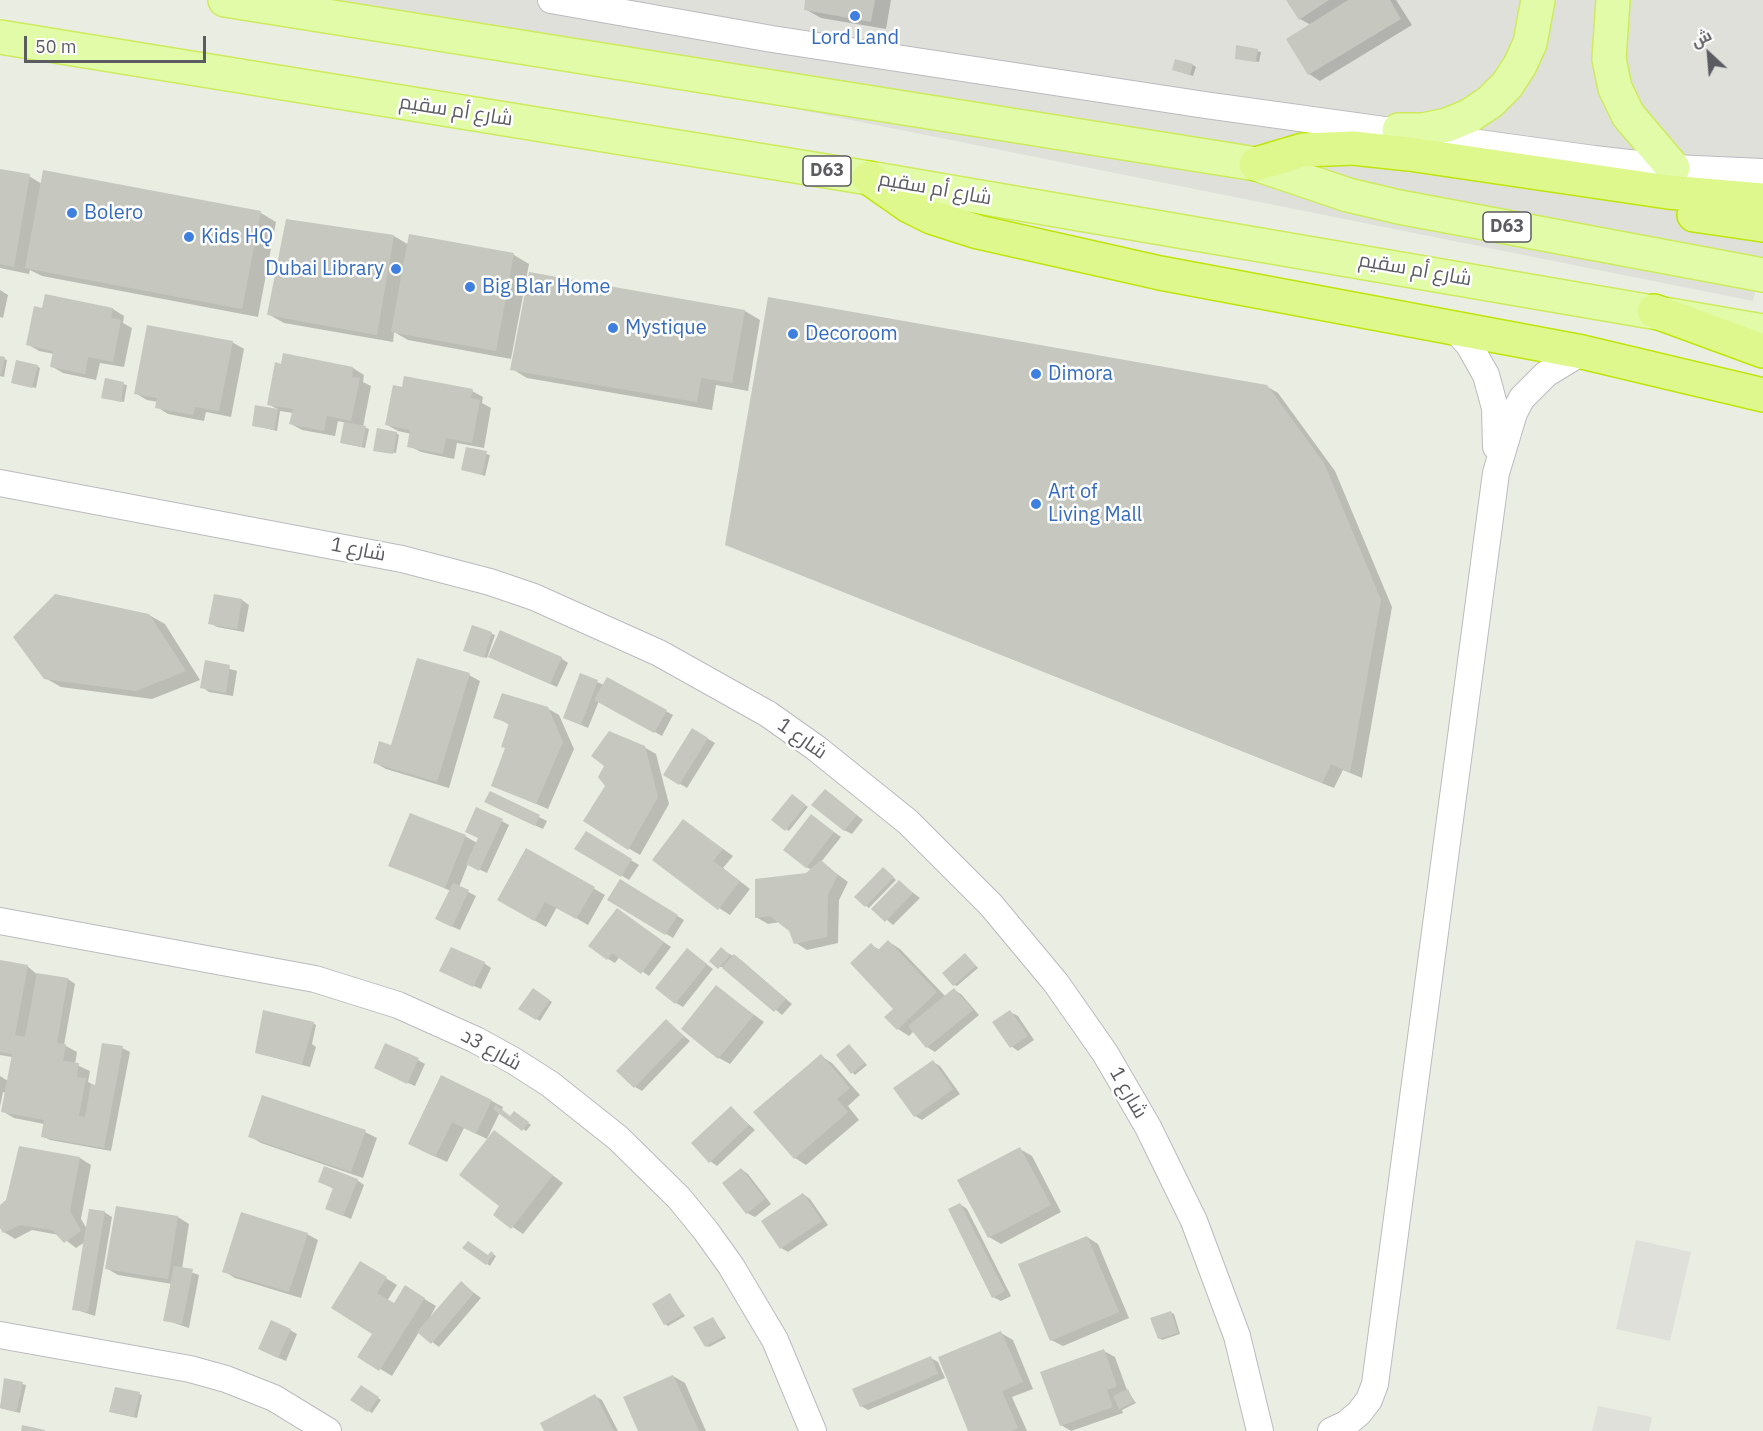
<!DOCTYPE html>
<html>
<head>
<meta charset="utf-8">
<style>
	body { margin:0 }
	#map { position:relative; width:1763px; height:1431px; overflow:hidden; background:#eaede2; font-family:"IBM Plex Sans",Cairo,sans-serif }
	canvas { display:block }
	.north { position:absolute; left:1679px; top:24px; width:60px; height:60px; -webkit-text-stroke:4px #fff; paint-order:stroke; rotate:334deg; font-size:16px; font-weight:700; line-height:24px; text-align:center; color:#5b5b62 }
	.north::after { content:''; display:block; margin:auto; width:21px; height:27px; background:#5b5b62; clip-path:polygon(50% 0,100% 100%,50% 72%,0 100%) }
	.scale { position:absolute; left:24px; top:36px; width:182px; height:27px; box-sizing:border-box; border:3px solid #5b5b62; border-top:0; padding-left:8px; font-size:18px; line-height:21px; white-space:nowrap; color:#5b5b62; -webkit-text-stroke:4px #fff; paint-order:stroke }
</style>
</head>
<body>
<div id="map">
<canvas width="1763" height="1431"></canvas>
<div class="north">ش</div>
<div class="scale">50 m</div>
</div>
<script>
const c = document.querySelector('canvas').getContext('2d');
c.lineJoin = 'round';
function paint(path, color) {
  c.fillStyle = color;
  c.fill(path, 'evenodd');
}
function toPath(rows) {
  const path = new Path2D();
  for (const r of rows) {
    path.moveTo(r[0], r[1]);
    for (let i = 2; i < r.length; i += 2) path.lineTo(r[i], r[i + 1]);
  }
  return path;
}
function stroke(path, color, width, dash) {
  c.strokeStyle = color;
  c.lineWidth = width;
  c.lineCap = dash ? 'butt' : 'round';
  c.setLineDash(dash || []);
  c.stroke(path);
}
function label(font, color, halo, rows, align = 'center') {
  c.font = font + ' "IBM Plex Sans",Cairo,sans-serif';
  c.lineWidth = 5;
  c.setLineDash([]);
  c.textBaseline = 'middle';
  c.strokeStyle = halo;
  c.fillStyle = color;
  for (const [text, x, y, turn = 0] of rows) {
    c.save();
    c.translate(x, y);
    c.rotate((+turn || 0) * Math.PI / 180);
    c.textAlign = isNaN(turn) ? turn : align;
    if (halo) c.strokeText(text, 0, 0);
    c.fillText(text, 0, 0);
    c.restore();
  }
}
paint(toPath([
	[253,0,1763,0,1763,256,1753,301],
	[1636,1240,1691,1252,1670,1341,1616,1329],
	[1598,1406,1652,1417,1649,1431,1592,1431]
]), '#dfe0da');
paint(toPath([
	[807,0,891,0,886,29,821,18,805,9],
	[1288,0,1396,0,1412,25,1320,81,1309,74,1311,25,1300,19],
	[1238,47,1261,52,1259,62,1236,58],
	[1193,65,1196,67,1193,76,1174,70],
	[0,171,29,176,42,184,261,213,276,222,258,317,42,276,30,270,29,274,0,268],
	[287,221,394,236,409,245,411,236,514,255,529,264,511,359,408,340,394,332,393,342,284,323,268,314],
	[530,274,745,311,760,320,748,391,716,385,712,410,527,378,512,369],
	[0,290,8,295,3,318,0,317],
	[46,296,113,309,124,316,123,323,132,328,124,367,100,363,96,380,63,373,51,366,54,354,39,351,27,344,43,309],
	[232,342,244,349,231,417,206,412,204,421,168,414,157,407,158,402,147,400,135,393],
	[284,355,353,368,364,375,363,382,371,386,363,427,369,429,365,448,342,443,346,423,338,421,335,436,302,430,291,424,293,413,280,411,277,431,253,425,257,406,279,410,268,404],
	[0,357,7,360,4,377,0,376],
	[37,366,40,368,36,388,13,383],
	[106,380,127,385,124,402,102,397],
	[1266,386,1278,393,1335,471,1392,607,1362,778,1343,770,1334,788,726,544],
	[472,391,483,397,482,403,491,408,484,448,457,443,454,459,421,452,409,446,411,434,398,431,387,425],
	[396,433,399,435,396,453,376,450],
	[468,449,490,455,485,476,462,469],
	[215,596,242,600,249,605,244,632,217,627,210,623],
	[149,615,165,624,200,680,152,699,61,687,45,678],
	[473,627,495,635,487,658,468,652],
	[561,658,568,663,557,687,498,661],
	[206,662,237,671,233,696,209,692,202,687],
	[469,675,480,681,449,788,386,769,375,763],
	[581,675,604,685,607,679,673,715,662,736,599,701,588,728,565,718],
	[547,708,559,715,574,749,548,809,493,785,507,749,510,725,495,717],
	[693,730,715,743,687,788,665,775],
	[644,747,656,754,669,804,640,855,628,848,607,786],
	[490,793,547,821,543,829,493,806],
	[832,795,863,820,852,834,844,830],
	[795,798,808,807,789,831,773,820],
	[812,816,841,837,821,862,848,882,839,900,838,943,807,950,796,943,791,930,780,922,768,924,756,917,812,870,806,867],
	[502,821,509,825,487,873,468,864,459,887,476,896,460,930,444,923,451,891,390,865,465,836,477,843,480,838],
	[684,821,733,856,723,868,750,889,730,915,719,908],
	[586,833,639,865,629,880,576,848],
	[527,850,605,895,588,925,557,907,546,927,499,900],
	[886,871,896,880,869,908,866,906],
	[620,881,684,920,673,938,609,899],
	[899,882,920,898,893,925,873,908],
	[624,914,671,947,649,976,620,956,615,963,608,959],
	[889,942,900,949,946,997,954,990,961,994,979,1015,935,1052,927,1047,914,1031,909,1036,898,1029,895,1009,871,945,880,950],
	[688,950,713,969,683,1007,676,1003],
	[724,951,741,960,792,1004,782,1015,724,967,719,967],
	[966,955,978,968,957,986,954,985],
	[0,961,27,966,38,975,68,979,75,984,64,1045,77,1052,75,1064,90,1071,88,1082,96,1086,122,1048,130,1052,111,1151,50,1140,42,1136,44,1124,14,1118,2,1111,6,1093,3,1092,0,1107,0,1076,8,1081,12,1057,0,1055],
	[484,963,491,968,481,989,448,975],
	[716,987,764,1022,730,1064,719,1058],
	[533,990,552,1002,540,1021,521,1009],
	[1010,1012,1018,1016,1034,1040,1018,1051,1011,1046],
	[666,1021,690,1041,642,1091,635,1087],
	[313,1023,316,1025,312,1044,316,1047,310,1067,260,1054],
	[852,1048,867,1065,855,1075,838,1056],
	[821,1056,832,1063,860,1095,848,1106,859,1120,806,1165,795,1158],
	[418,1060,425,1064,415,1086,383,1072],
	[933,1062,940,1066,960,1094,922,1120,915,1116],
	[441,1077,492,1101,503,1107,502,1110,511,1117,517,1115,531,1125,526,1131,500,1112,487,1139,464,1128,447,1162,421,1150],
	[731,1108,755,1130,717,1166,710,1161],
	[365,1132,377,1138,363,1178,261,1143,249,1136],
	[495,1132,563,1183,523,1234,495,1215,502,1206],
	[20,1148,80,1158,91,1165,81,1219,87,1229,104,1212,112,1217,95,1316,74,1309,85,1242,76,1248,59,1235,32,1230,15,1239,4,1232,0,1225,0,1206,8,1201],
	[1020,1149,1032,1156,1061,1212,1001,1244,989,1237,959,1181],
	[741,1169,748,1174,771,1204,755,1217,747,1213],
	[357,1180,364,1185,351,1219,326,1208,334,1189,320,1182],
	[803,1194,810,1199,828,1225,788,1252,781,1248],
	[960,1204,967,1209,1011,1296,1001,1301,993,1297],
	[117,1207,178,1217,189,1224,182,1269,199,1275,189,1328,165,1320,172,1284,118,1275,106,1268],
	[307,1234,318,1240,301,1298,235,1278,224,1271],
	[1087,1237,1098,1244,1129,1318,1063,1346,1051,1340],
	[491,1253,496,1256,490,1266,487,1264],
	[361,1263,397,1285,387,1301,395,1305,405,1287,436,1306,428,1321,461,1283,481,1298,439,1347,419,1332,392,1376,359,1356,374,1333],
	[670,1295,685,1316,668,1326,665,1324],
	[1170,1312,1174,1314,1180,1334,1162,1340,1159,1338],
	[713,1318,726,1338,709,1347,706,1346],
	[290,1330,297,1334,286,1361,267,1353],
	[1001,1333,1013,1340,1033,1389,1012,1397,1027,1431,970,1431],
	[1104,1351,1115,1357,1127,1390,1136,1403,1122,1410,1123,1413,1071,1431,1061,1425],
	[931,1358,938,1362,945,1378,868,1410,861,1406],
	[673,1376,685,1383,706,1431,640,1431],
	[5,1379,26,1385,20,1413,0,1408],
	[361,1387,381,1400,372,1413,352,1400],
	[139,1394,142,1395,137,1418,114,1413],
	[595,1396,602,1400,618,1431,546,1431]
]), '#0003');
paint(toPath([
	[805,0,875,0,871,22,804,10],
	[1286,0,1329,0,1299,20],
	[1348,0,1390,0,1401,19,1308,75,1286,39],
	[1236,45,1258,49,1256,62,1235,59],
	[1175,59,1193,64,1190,75,1172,70],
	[0,169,30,174,14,267,0,264],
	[43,170,261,211,242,309,25,268],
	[286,219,394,235,377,335,267,315],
	[409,234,514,253,496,351,391,332],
	[529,272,745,310,732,383,701,378,697,402,510,370],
	[45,294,113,308,111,318,121,320,113,362,88,357,85,374,50,367,53,351,26,345,34,306,42,308],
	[768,297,1267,385,1324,463,1381,600,1350,773,1331,764,1322,783,725,545],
	[147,325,233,341,219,411,195,407,193,415,155,408,157,398,134,394],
	[283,353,353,367,352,377,360,378,351,421,327,416,324,431,289,424,293,409,267,405,275,362,281,364],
	[0,356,5,357,1,374,0,373],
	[16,360,38,365,32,388,11,383],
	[404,376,473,389,471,398,480,400,472,443,446,438,443,454,407,447,410,430,385,425,393,385,402,387],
	[105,378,124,382,121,402,101,398],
	[255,405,278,409,274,430,252,426],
	[344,422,366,426,362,447,340,443],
	[377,428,397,432,393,454,373,451],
	[466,447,487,451,482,475,461,470],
	[55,594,149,614,186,671,136,691,44,679,13,637],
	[214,594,242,599,237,629,208,624],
	[472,625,492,632,484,658,463,651],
	[500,630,562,657,550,684,488,657],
	[417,658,470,673,437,782,373,763,379,741,391,745],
	[205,660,230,665,226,693,200,688],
	[580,673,598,680,581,725,563,718],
	[607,677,667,710,654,733,594,700],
	[502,693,548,707,563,742,536,804,491,786,505,748,501,747,509,723,493,718],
	[692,728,708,738,679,785,663,775],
	[609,731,645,746,658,797,628,850,583,821,605,786,598,777,604,766,591,756],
	[825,789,857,815,844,831,811,805],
	[490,791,540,815,535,826,484,802],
	[792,794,806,805,785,831,771,820],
	[476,807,503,819,479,871,466,864,478,838,465,832],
	[410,813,466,835,445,888,388,866],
	[811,814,834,832,806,868,783,850],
	[683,819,723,849,713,861,740,881,718,910,652,860],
	[586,831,632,859,621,877,574,849],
	[526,848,595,887,576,919,545,902,534,921,497,900],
	[821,860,838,875,828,894,827,937,794,944,789,931,770,916,755,918,755,879,806,873],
	[883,867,894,877,865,907,854,897],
	[620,879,678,915,665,935,607,900],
	[899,880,913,893,885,922,871,909],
	[453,883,469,890,452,927,435,919],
	[617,908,664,942,641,974,612,953,607,960,588,946],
	[888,940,937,992,897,1030,884,1017,893,1009,850,963,871,943,878,950],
	[451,947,485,962,473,987,439,971],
	[721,947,730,955,718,969,709,961],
	[687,948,707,964,675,1004,655,988],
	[965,953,976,966,953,986,942,973],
	[734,954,786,999,774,1012,722,968],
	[0,960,28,965,15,1035,25,1037,37,973,68,978,57,1043,66,1044,63,1061,79,1063,77,1077,86,1078,79,1116,85,1117,91,1084,95,1085,102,1043,123,1046,104,1148,41,1137,44,1120,1,1112,12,1054,0,1052],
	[716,985,754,1015,718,1059,681,1029],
	[533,988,550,1000,536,1020,518,1009],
	[954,988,973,1010,926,1048,908,1026],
	[263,1010,314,1022,302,1064,255,1053],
	[1010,1010,1028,1036,1010,1048,992,1022],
	[666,1019,684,1036,634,1088,616,1071],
	[385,1043,419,1058,407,1084,374,1068],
	[849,1044,865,1063,851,1074,836,1055],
	[821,1054,850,1088,837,1099,848,1112,794,1159,753,1112],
	[933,1060,953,1089,914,1117,893,1088],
	[441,1075,492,1100,476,1134,452,1122,435,1157,408,1144],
	[262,1095,366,1130,351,1172,248,1137],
	[496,1105,510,1116,514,1111,529,1122,522,1131,493,1109],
	[731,1106,749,1125,709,1163,691,1143],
	[494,1130,553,1175,511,1229,493,1215,499,1206,459,1175],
	[19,1146,80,1157,70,1211,81,1231,64,1243,52,1230,20,1225,3,1233,0,1228,0,1205,6,1200],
	[1020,1147,1051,1205,988,1238,957,1180],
	[324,1166,358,1179,343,1216,325,1209,333,1188,318,1182],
	[741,1168,765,1199,746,1214,722,1183],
	[803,1193,822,1221,780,1249,761,1221],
	[960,1203,1005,1291,992,1298,948,1209],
	[116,1206,178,1216,168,1279,105,1269],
	[89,1209,105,1211,88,1312,72,1310],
	[241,1212,308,1233,289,1292,222,1272],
	[1087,1236,1119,1312,1050,1341,1018,1264],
	[468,1241,488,1255,491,1251,494,1254,486,1265,462,1248],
	[360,1261,387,1277,377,1293,394,1303,405,1285,425,1298,379,1371,357,1357,372,1334,331,1308],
	[174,1266,193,1269,182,1324,163,1321],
	[461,1281,474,1293,431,1344,417,1332],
	[670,1293,683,1314,664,1325,652,1304],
	[1171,1311,1178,1333,1158,1339,1150,1318],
	[713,1317,724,1336,705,1347,693,1327],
	[271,1320,291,1329,278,1358,258,1349],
	[1001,1331,1023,1382,1002,1391,1018,1428,1011,1431,968,1431,938,1357],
	[1104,1349,1117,1386,1107,1390,1113,1407,1060,1426,1040,1372],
	[931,1356,938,1374,860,1407,852,1389],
	[673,1375,699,1431,638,1431,623,1397],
	[4,1378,23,1382,16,1412,0,1408],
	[361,1385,379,1397,368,1412,350,1400],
	[115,1387,140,1392,134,1417,109,1412],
	[1128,1389,1134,1402,1119,1409,1113,1396],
	[595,1394,614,1431,544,1431,540,1423],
	[22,1425,45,1430,45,1431,21,1431]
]), '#c6c8bf');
const minor = toPath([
	[551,0,772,39,1205,105,1594,159,1673,168,1763,172],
	[1451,325,1469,345,1486,375,1495,408,1496,447],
	[0,483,402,559,490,582,534,597,659,653,768,714,816,748,908,822,991,905,1056,983,1105,1053,1148,1127,1194,1221,1237,1336,1260,1431],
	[0,921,315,979,398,1005,476,1040,514,1061,550,1084,618,1138,679,1198,706,1231,731,1266,775,1340,813,1431],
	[0,1335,190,1369,226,1379,274,1398,328,1431],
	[1331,1431,1346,1424,1359,1413,1369,1400,1375,1384,1496,473,1514,413,1522,398,1546,374,1582,352]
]);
const major = toPath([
	[225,0,1256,164,1348,195,1399,207,1763,275],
	[1613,0,1609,59,1615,88,1628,115,1673,168],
	[0,37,869,178,1763,331],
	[1399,130,1423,130,1447,125,1469,116,1490,102,1507,85,1520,65,1530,43,1538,0]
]);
const highway = toPath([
	[1256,164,1303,150,1353,148,1409,154,1668,192,1763,200],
	[869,178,909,206,931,217,978,232,1160,273,1582,352,1763,395],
	[1694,215,1763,225],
	[1654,311,1763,351]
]);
stroke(minor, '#bbbac0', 28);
stroke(major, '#ceeb5d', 36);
stroke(highway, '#bfe50a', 36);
stroke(minor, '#fff', 26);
stroke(major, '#e1fba9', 33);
stroke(highway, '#dff88e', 33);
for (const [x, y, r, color] of [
	[855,16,6,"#3f7fe0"],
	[72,213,6,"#3f7fe0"],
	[189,237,6,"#3f7fe0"],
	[396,269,6,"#3f7fe0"],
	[470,287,6,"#3f7fe0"],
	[613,328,6,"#3f7fe0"],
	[793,334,6,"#3f7fe0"],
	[1036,374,6,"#3f7fe0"],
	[1036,504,6,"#3f7fe0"]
]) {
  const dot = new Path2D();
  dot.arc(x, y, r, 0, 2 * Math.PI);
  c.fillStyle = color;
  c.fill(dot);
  stroke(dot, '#fff', 2);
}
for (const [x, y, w] of [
	[827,171,48],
	[1507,227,48]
]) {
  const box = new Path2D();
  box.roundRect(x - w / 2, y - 15, w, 30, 4.5);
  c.fillStyle = '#fff';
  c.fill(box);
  stroke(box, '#5b5b62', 1.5);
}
label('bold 18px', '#5b5b62', null, [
	["D63",827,171],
	["D63",1507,227]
]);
label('20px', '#366cbe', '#fff', [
	["Lord Land",855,38,"center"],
	["Bolero",84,213],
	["Kids HQ",201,237],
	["Dubai Library",384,269,"right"],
	["Big Blar Home",482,287],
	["Mystique",625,328],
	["Decoroom",805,334],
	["Dimora",1048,374],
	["Art of",1048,492],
	["Living Mall",1048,515]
], 'left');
label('20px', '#5b5b62', '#fff', [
	["شارع أم سقيم",456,111,9],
	["شارع أم سقيم",935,189,10],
	["شارع أم سقيم",1415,270,10],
	["شارع 1",358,550,11],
	["شارع 1",802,739,35],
	["شارع 3د",491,1050,29],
	["شارع 1",1128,1093,60]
]);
</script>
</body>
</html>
